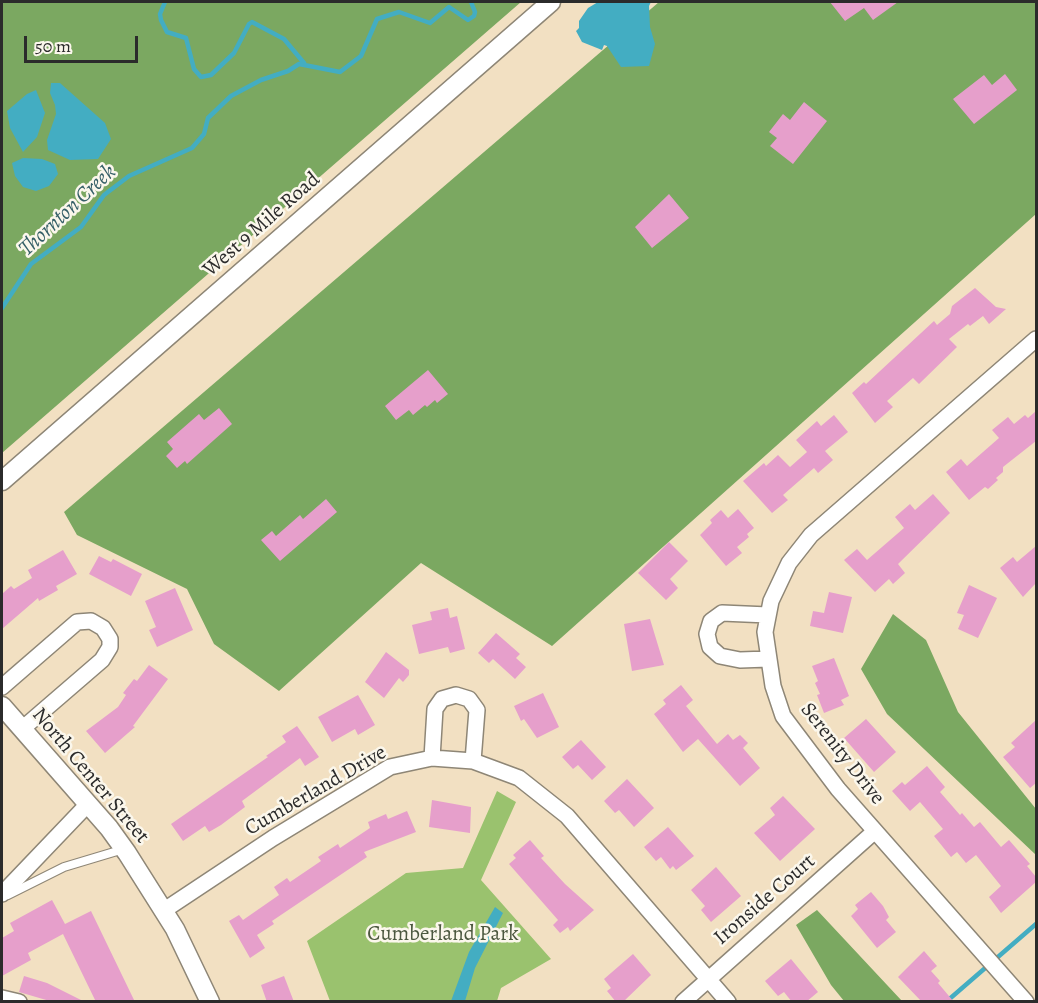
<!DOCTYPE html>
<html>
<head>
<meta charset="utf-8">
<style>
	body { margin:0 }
	#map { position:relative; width:1038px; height:1003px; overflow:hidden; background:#f2e0c2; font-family:Alegreya,serif }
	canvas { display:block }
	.frame { position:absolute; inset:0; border:3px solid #2b2b2b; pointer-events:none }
	.scale { position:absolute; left:24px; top:36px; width:114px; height:27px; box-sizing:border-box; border:3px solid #2b2b2b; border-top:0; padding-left:8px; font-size:18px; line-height:21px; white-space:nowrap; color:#2b2b2b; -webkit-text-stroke:4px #fbf7ec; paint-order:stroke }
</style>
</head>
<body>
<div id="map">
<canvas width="1038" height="1003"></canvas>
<div class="frame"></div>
<div class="scale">50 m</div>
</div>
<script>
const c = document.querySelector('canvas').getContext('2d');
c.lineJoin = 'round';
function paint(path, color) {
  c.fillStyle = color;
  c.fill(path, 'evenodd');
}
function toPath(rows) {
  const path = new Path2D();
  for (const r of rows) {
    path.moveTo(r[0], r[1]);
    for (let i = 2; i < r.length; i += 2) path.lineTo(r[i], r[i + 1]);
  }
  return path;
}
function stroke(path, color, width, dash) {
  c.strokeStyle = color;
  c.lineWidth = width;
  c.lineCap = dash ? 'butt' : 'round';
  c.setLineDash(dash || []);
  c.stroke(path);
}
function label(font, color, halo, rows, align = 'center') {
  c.font = font + ' Alegreya,serif';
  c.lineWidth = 5;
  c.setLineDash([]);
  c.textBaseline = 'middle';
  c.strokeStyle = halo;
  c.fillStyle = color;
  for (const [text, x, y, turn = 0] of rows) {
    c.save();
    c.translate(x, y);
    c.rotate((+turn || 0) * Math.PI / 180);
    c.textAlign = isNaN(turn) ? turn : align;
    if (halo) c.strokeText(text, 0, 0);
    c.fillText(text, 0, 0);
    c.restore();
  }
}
paint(toPath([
	[497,791,516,802,481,880,551,959,501,988,497,1001,330,1001,307,941,406,873,463,868]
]), '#9ac26e');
paint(toPath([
	[2,2,521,2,2,453],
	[659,2,1036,2,1036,214,552,646,421,563,279,691,214,644,187,589,77,535,64,512],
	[893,614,926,640,958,712,1036,809,1036,855,887,714,861,669],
	[817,910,902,1001,844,1001,831,985,796,925]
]), '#7ba861');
paint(toPath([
	[598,2,651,2,649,6,650,27,655,44,649,66,621,67,607,46,604,45,602,50,582,42,576,31,579,28,579,21,588,8],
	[51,83,60,83,105,123,111,139,98,159,70,160,48,150,47,140,56,114,55,105,50,93],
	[36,90,45,113,37,137,23,152,10,128,7,111,27,94],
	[23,158,42,159,55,164,58,174,49,186,36,191,23,187,15,176,12,163],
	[495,907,503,913,475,968,465,1001,451,1001,469,952]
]), '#43adc2');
stroke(toPath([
	[165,2,160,14,161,20,167,32,186,38,194,69,201,77,211,75,234,53,249,24,252,22,284,39,304,63],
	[2,308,31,264,81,227,104,195,129,176,192,148,204,134,208,118,231,96,261,80,288,71,299,64,340,72,361,56,377,19,399,12,430,23,449,7,468,20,474,16,475,12,471,2],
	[946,1002,1036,924]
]), '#43adc2', 4.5);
paint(toPath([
	[830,2,898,2,873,20,864,8,845,21],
	[1005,74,1017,90,974,124,953,99,984,75,992,85],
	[804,102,827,121,793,164,770,146,777,138,769,132,783,114,790,120],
	[669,194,689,218,652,248,635,227],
	[975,288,996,307,1006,309,989,324,983,316,970,326,968,324,949,339,957,347,919,384,913,378,887,401,893,407,875,423,852,393,864,382,866,384,934,321,937,325,950,314,952,306],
	[428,370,448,394,437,403,435,400,427,407,425,405,413,415,409,410,396,420,385,406],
	[219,408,232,424,187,464,185,461,177,468,166,456,173,449,167,442,199,414,204,420],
	[1036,411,1036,441,1003,467,1003,472,996,478,998,480,988,489,985,487,969,500,946,472,961,459,967,466,999,438,992,430,1008,417,1014,424,1025,415,1028,418],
	[834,415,848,432,825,451,833,460,818,473,814,468,783,495,788,500,772,513,743,481,764,463,766,466,778,455,790,467,807,452,796,440,817,421,821,426],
	[933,494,950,513,898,564,905,573,893,584,889,579,875,592,844,560,857,549,867,560,904,528,895,517,910,504,915,510],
	[326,499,337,512,280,561,261,540,272,531,276,536,300,515,303,519],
	[738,509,754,528,747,534,749,537,737,547,742,553,726,566,700,535,712,523,710,520,721,510,728,518],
	[669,542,688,561,670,579,678,588,666,600,638,573],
	[1036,546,1036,583,1023,597,1000,568,1013,557,1017,562],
	[63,550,77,574,56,586,58,590,39,601,38,598,2,629,2,594,11,586,14,589,32,578,28,570],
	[99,556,111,562,113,559,142,574,131,596,89,574],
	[969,585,997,598,978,638,958,629,964,615,957,613],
	[175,588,193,630,157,647,149,630,156,627,145,601],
	[829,592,852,597,843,633,810,626,813,611,824,613],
	[448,608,450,618,457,616,465,649,450,653,448,647,419,654,412,625,432,620,430,612],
	[650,619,664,665,632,671,624,624],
	[496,633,520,654,516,658,526,667,515,679,493,659,489,663,478,653],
	[386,652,409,670,409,675,403,682,399,678,384,698,365,682],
	[834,658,849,696,841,700,844,705,824,713,817,695,820,694,815,683,818,681,812,666],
	[149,665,168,679,133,726,135,727,105,753,86,731,118,707,126,695,123,693,134,679,137,681],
	[681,685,693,700,686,706,717,744,728,734,733,740,740,735,748,743,743,748,760,768,740,786,698,739,683,752,654,714,666,704,663,700],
	[543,693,559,727,537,738,524,719,521,721,514,706],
	[358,695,375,725,358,735,355,729,332,742,318,717],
	[866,719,896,752,874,772,844,738],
	[1036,720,1036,783,1030,788,1003,757,1015,747,1011,743],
	[297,726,319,757,305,766,300,758,242,801,245,807,221,825,209,832,205,826,183,841,171,824,268,757,266,756,286,742,282,736],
	[581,740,606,767,592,780,578,765,573,769,562,757],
	[927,766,945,787,940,792,960,815,962,813,974,827,980,822,1001,847,1009,840,1030,864,1027,866,1036,877,1036,882,1001,913,989,897,1001,886,976,855,966,863,957,852,951,857,934,836,943,829,920,802,910,811,892,791,902,782,905,785],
	[627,779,654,808,634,827,619,810,615,813,604,801],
	[783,796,815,829,780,861,754,833,775,815,770,808],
	[432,800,471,807,470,833,429,827],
	[407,811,416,832,364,852,367,857,272,921,274,924,257,935,265,948,250,958,229,921,239,915,243,920,279,895,274,887,287,878,290,882,321,861,318,857,338,844,340,848,370,828,368,822,386,814,388,819],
	[668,827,694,856,676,870,673,866,670,869,661,857,656,861,644,847],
	[530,840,544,856,541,858,565,884,594,910,570,931,568,927,560,933,553,925,558,920,509,864,516,858,513,855],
	[716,867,741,896,711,922,701,910,705,906,691,890],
	[871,892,883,906,889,917,886,920,896,932,877,948,851,916,858,909,855,905],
	[52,900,65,924,91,911,135,1002,96,1002,63,934,28,953,31,960,2,976,2,938,14,931,10,923],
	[924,951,937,966,931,971,940,981,938,983,954,1002,922,1002,898,977],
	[633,954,651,975,623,1002,616,1002,607,991,611,988,604,979],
	[791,959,818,992,806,1002,792,1002,784,992,778,996,765,981],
	[24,976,47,983,85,1002,53,1002,19,992],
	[284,976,294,1002,267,1002,261,985]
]), '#e69fcb');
const service = toPath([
	[8,895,64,867,124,849]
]);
const minor = toPath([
	[768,615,722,613,711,621,707,634,710,647,720,656,740,660,768,659],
	[2,687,77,622,91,621,103,628,110,639,110,647,102,660,22,729],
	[432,758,435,709,442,699,456,695,469,699,477,710,473,761],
	[2,894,88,804],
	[163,911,273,838,390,767,432,758,473,761,519,778,567,816,728,1002],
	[2,998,19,1002],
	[683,1002,875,831],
	[1026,1002,838,789,783,716,773,686,765,632,771,601,789,563,811,535,1036,339]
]);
const tertiary = toPath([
	[2,481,551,2],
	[2,706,109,828,127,853,175,929,210,1002]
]);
stroke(service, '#8e8676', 10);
stroke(minor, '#8e8676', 18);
stroke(tertiary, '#8e8676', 21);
stroke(service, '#fff', 8);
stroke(minor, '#fff', 15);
stroke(tertiary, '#fff', 18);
label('21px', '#2b2b2b', '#fbf7ec', [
	["West 9 Mile Road",262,225,-41],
	["Serenity Drive",842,754,52],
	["North Center Street",90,776,50],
	["Cumberland Drive",316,791,-30],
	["Ironside Court",765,900,-41]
]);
label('21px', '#4c583f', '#fbf7ec', [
	["Cumberland Park",443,935]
]);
label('italic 22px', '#355f67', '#fbf7ec', [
	["Thornton Creek",68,211,-43]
]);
</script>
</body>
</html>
